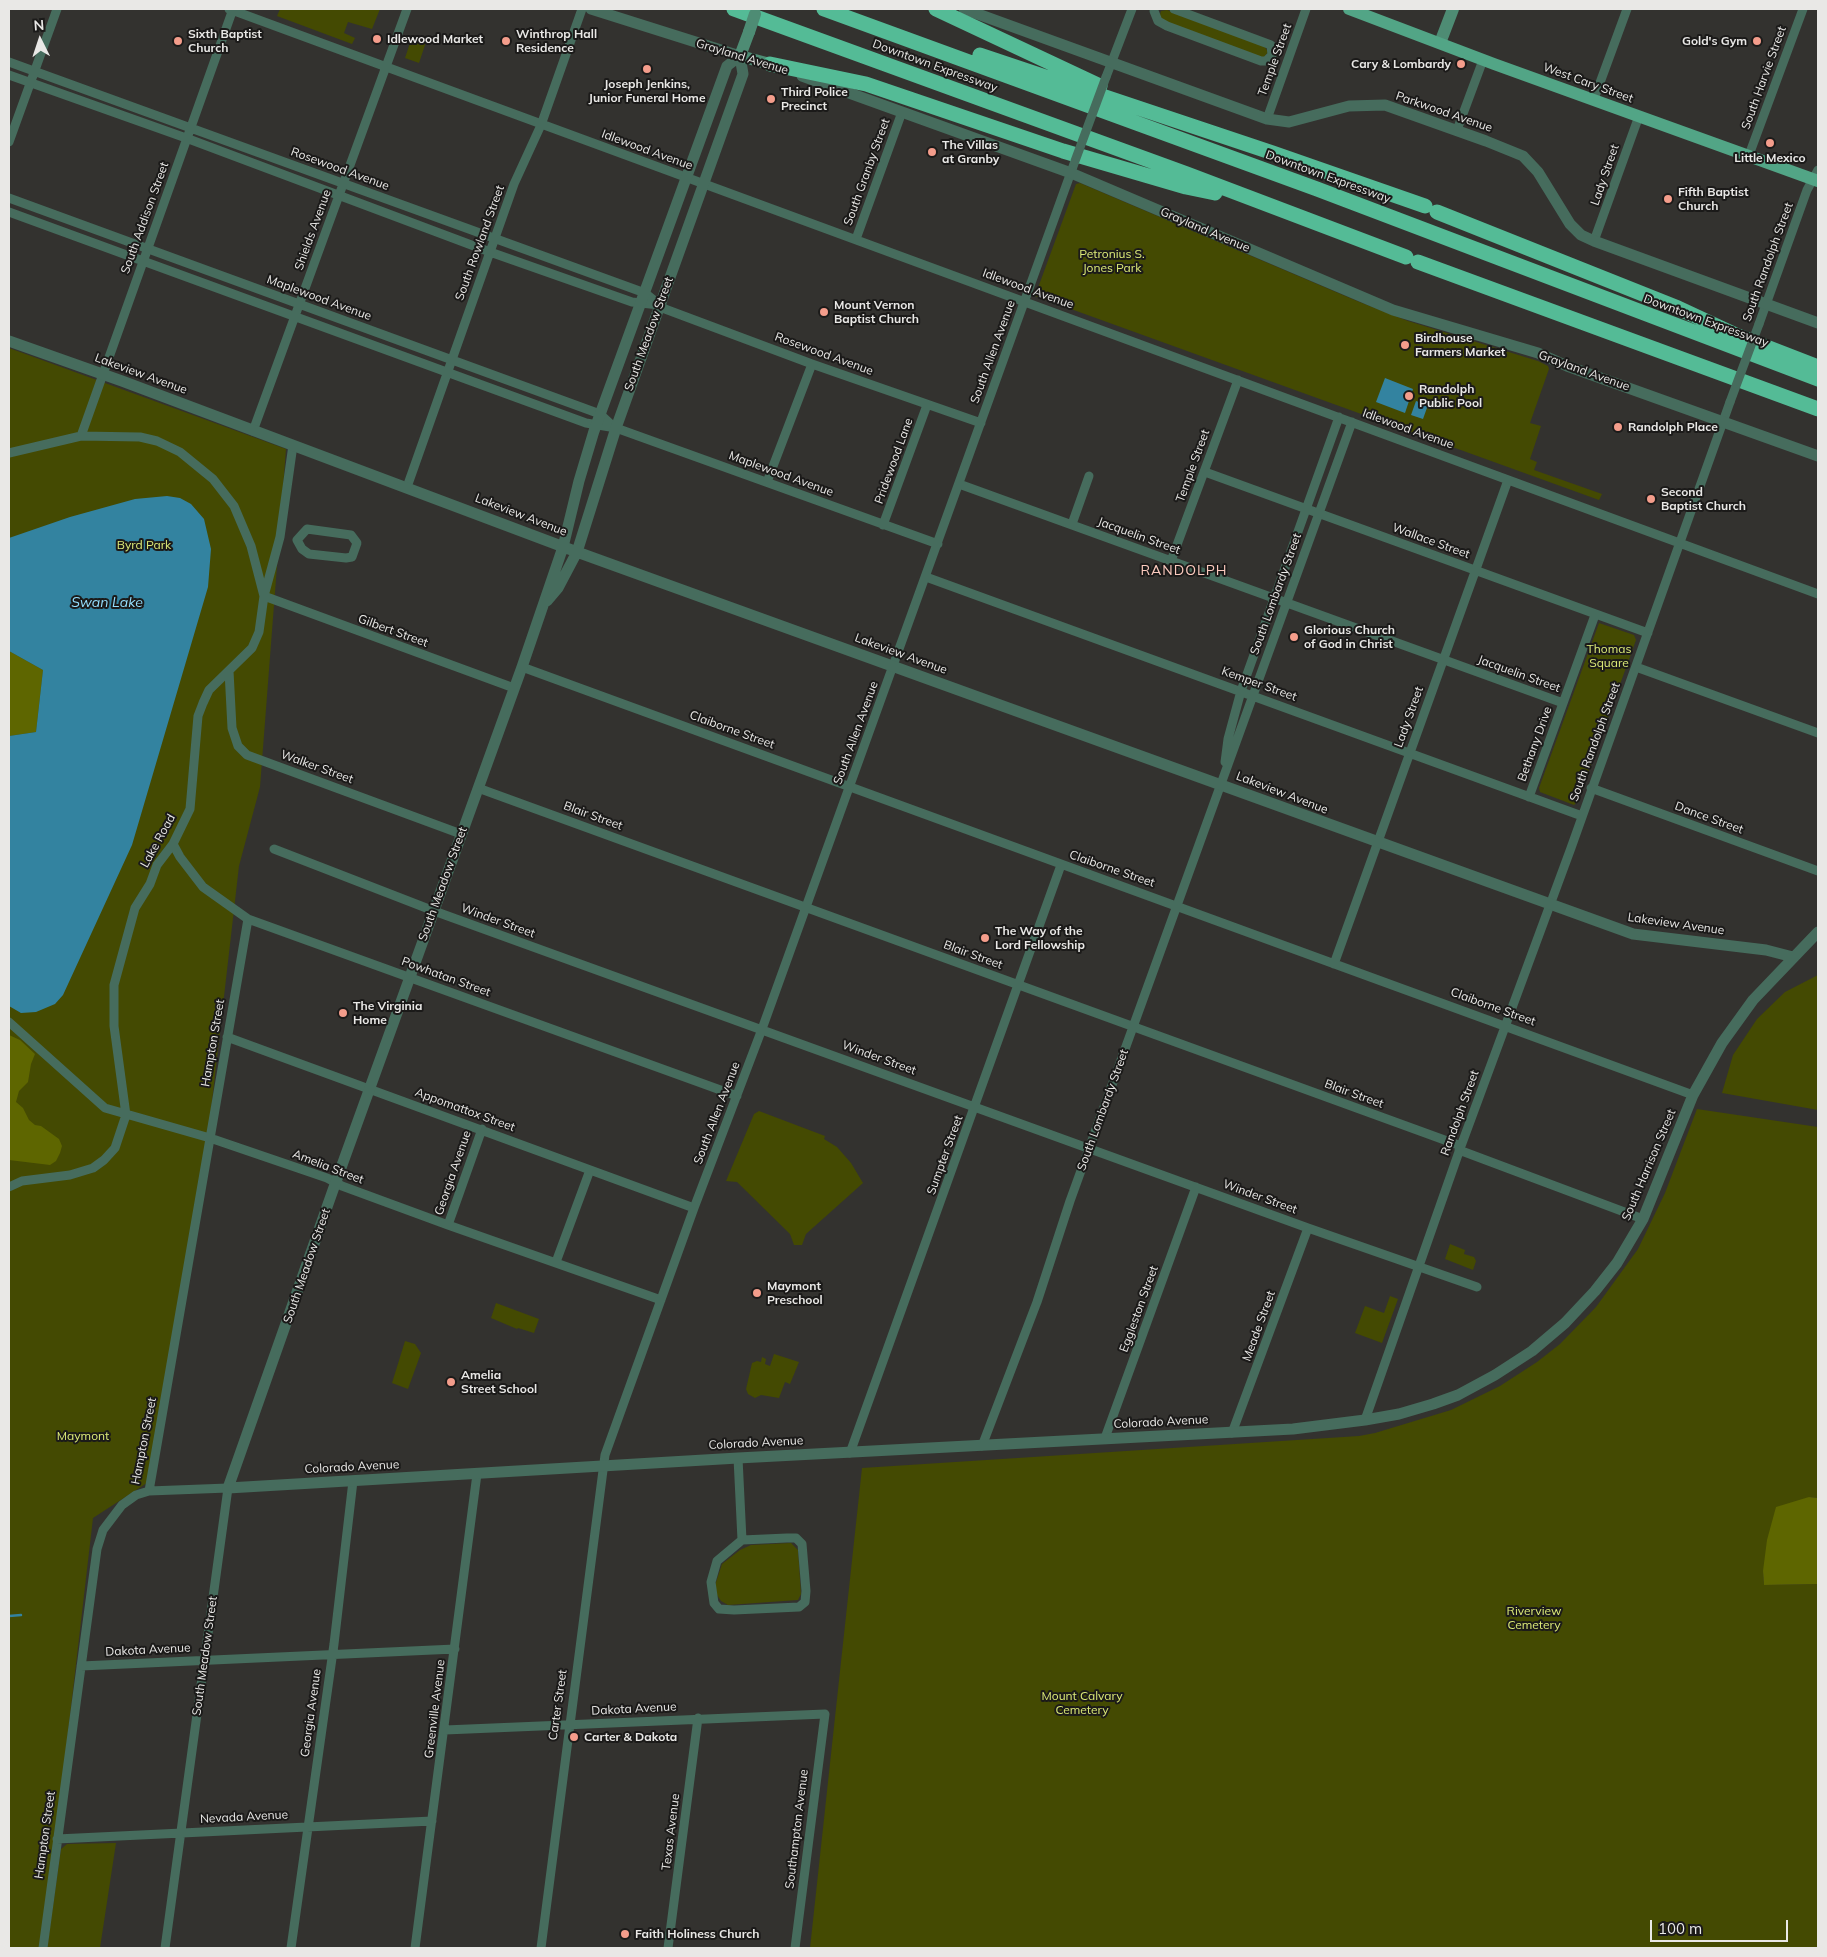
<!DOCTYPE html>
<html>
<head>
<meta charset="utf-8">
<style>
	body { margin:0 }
	#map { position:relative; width:1827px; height:1957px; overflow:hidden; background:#33322f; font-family:Mulish,sans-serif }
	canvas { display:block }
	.frame { position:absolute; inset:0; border:10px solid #e9e8e6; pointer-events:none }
	.north { position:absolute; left:15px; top:15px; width:50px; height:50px; -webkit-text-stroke:4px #1b1a19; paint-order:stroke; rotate:356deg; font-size:14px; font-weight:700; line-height:20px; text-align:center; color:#e9e8e6 }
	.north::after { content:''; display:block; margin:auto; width:18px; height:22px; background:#e9e8e6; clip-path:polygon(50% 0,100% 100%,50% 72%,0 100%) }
	.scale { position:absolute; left:1650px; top:1920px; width:138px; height:22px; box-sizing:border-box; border:2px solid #e9e8e6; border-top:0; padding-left:6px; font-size:15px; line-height:18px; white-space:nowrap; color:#e9e8e6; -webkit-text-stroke:4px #1b1a19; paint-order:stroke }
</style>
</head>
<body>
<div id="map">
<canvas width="1827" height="1957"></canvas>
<div class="frame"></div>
<div class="north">N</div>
<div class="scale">100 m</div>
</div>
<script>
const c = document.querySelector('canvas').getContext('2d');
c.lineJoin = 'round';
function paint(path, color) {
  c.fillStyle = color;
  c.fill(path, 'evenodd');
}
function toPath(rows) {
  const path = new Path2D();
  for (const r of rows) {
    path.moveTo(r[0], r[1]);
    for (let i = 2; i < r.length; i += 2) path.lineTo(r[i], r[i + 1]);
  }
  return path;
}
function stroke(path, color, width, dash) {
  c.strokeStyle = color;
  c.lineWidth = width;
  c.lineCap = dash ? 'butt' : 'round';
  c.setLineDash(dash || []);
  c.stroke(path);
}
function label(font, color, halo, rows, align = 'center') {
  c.font = font + ' Mulish,sans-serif';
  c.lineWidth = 4;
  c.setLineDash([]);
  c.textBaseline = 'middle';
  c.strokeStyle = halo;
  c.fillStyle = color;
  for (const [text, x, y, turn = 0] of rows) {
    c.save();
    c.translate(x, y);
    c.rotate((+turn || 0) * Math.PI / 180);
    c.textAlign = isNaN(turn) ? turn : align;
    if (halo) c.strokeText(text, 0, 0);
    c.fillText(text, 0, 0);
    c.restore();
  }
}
paint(toPath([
	[280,9,373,10,380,9,372,29,348,22,344,33,355,38,352,44,277,16],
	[1167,10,1263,44,1268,52,1264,57,1261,57,1161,21,1160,15,1161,11],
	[412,37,426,42,419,63,405,58],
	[1080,183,1357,301,1408,321,1538,361,1548,366,1549,369,1530,423,1541,426,1530,459,1537,462,1534,470,1602,494,1599,500,1035,296,1076,184],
	[9,348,286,449,260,787,239,866,208,1136,150,1481,93,1518,43,1948,9,1948],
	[1599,623,1634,635,1636,640,1578,801,1574,805,1540,792,1539,788],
	[1818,975,1818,1110,1722,1093,1733,1055,1757,1019,1785,992],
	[1697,1109,1818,1127,1818,1498,1809,1497,1763,1571,1764,1585,1818,1584,1818,1948,810,1948,862,1468,1359,1436,1375,1433,1451,1410,1500,1386,1537,1362,1560,1344,1596,1307,1638,1249,1665,1193],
	[759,1111,825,1136,824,1139,837,1147,851,1163,863,1183,806,1234,802,1245,794,1245,790,1234,737,1182,726,1181,754,1114],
	[1450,1244,1465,1250,1464,1254,1474,1257,1476,1261,1473,1270,1445,1259],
	[1390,1296,1398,1299,1382,1343,1355,1333,1365,1306,1384,1313],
	[496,1303,539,1319,534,1333,518,1328,517,1329,491,1318],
	[405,1341,415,1344,421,1353,408,1389,392,1383],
	[774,1354,799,1362,790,1384,785,1382,779,1398,761,1395,755,1398,748,1394,746,1389,752,1363,757,1361,761,1362,762,1357,766,1359,765,1364,770,1366],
	[791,1543,798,1550,801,1594,798,1600,728,1605,721,1601,717,1595,715,1585,722,1564,740,1550,751,1545],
	[116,1843,100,1948,47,1948,61,1849,67,1844]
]), '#444a02');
paint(toPath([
	[9,651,43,670,36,732,9,736],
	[9,1035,20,1040,35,1054,31,1064,28,1082,19,1091,16,1102,23,1108,29,1120,35,1125,41,1126,59,1139,62,1146,60,1153,56,1161,50,1165,9,1160],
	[1809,1497,1818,1498,1818,1584,1764,1585,1763,1571,1767,1540,1776,1507]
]), '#5e6600');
paint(toPath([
	[1385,378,1413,389,1405,413,1376,402],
	[1416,401,1428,405,1423,419,1411,415],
	[167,496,180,498,191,504,204,519,211,549,208,587,132,845,63,995,55,1004,36,1012,21,1013,9,1006,9,736,36,732,43,670,9,651,9,538,70,517,135,499]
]), '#3383a0');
stroke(toPath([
	[9,1616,21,1615]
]), '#3383a0', 2.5);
stroke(toPath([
	[229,9,1818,594],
	[1154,11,1158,21,1167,26,1261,61,1266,61,1272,55,1271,45,1174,9],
	[9,62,645,293,665,309,812,364,981,423],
	[9,75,186,138,490,252,632,302,659,305],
	[1106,77,1132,9],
	[1594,99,1627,9],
	[1267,119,1306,9],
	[1457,130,1483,60],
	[9,142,57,9],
	[1749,155,1803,9],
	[9,198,600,414,615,428],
	[9,212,586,423,616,428,938,544],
	[856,239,902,112],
	[1594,241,1639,116],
	[1759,324,1807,190,1818,170],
	[253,431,407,9],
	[81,436,233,9],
	[9,453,81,436,140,437,157,441,180,452,213,479,234,506,251,546,264,596],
	[1205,472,1648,633],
	[767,482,812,364],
	[959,484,1563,703],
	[407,487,514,184,541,125,582,9],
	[1072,524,1089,476],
	[883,525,927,405],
	[307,529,351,535,357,543,352,557,346,558,309,554,302,549,297,540,307,529],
	[1171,561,1238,380],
	[926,577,1582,816],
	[264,596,514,688],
	[522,667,1693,1095],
	[1636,667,1818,733],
	[229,671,232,728,238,746,247,755,461,834],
	[1225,762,1228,739,1241,691,1339,417],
	[478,788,1461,1146],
	[1591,788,1818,871],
	[1529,797,1595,615],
	[173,844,180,857,203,887,248,919,737,1096],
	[274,849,434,911,1308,1228,1477,1287],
	[1334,964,1508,480],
	[9,1022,105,1108,210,1138,327,1178,342,1186,448,1225,661,1300],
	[227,1037,694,1208],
	[1459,1150,1643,1219],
	[9,1187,22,1181,70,1175,93,1168,104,1160,115,1148,126,1115,114,1026,114,985,135,908,150,884,157,865,173,844,190,809,198,716,203,703,209,690,252,648,259,632,264,596,280,537,293,445],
	[448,1225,482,1129],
	[556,1262,590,1170],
	[1365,1420,1461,1146,1571,848,1730,402],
	[1232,1433,1308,1228],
	[1105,1438,1196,1187],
	[982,1446,1037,1302,1070,1201,1352,422],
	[850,1453,1061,865],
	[738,1458,742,1540,717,1561,711,1582,714,1603,719,1609,734,1610,799,1607,805,1602,806,1591,802,1544,796,1538,787,1538,742,1540],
	[149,1491,248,919],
	[81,1666,455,1649],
	[445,1730,825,1714,795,1948],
	[57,1839,432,1821],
	[43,1948,97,1549,103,1530,122,1505,136,1495,149,1491,228,1488,165,1948],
	[291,1948,334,1644,353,1481],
	[415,1948,477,1474],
	[541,1948,605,1455,694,1208,762,1029,1075,161],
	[668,1948,698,1718]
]), '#466c5d', 9);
stroke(toPath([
	[591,9,740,56],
	[964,9,1267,119,1289,122,1349,106,1385,105,1486,141,1523,156,1538,172,1570,224,1581,235,1594,241,1818,323],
	[740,56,727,66,594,431,579,481,563,547,522,667,333,1190,228,1488,738,1458,1293,1429,1365,1420,1399,1414,1433,1404,1458,1395,1495,1375,1532,1351,1565,1323,1595,1291,1617,1263,1643,1219,1693,1095,1722,1043,1753,1000,1818,932],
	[802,76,1071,173,1393,310,1538,353,1567,366,1818,456],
	[9,341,122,381,577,552,1633,934,1766,950,1793,957],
	[547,601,558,588,577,552,616,428,743,74,740,56]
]), '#466c5d', 11);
stroke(toPath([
	[749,32,740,56,770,64],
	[1440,43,1453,9]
]), '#4e8c74', 12);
stroke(toPath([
	[1349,9,1494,64,1818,181]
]), '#52a586', 12);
stroke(toPath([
	[734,9,1187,174,1406,257],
	[824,9,1317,189,1818,379],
	[936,9,1100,86],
	[980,55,1273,153,1425,206],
	[770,64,866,84,1063,151,1186,187,1215,193],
	[1437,212,1678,308,1738,336,1818,367],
	[1418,262,1818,409]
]), '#54bb96', 15);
stroke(toPath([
	[1075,161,1106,77],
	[1730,402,1759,324]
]), '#466c5d', 9);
stroke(toPath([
	[749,32,755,14]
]), '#4e8c74', 12);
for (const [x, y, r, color] of [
	[377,39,5,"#f49d8b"],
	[178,41,5,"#f49d8b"],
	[506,41,5,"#f49d8b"],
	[1757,41,5,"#f49d8b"],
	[1461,64,5,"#f49d8b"],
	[647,69,5,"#f49d8b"],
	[771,99,5,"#f49d8b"],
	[1770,143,5,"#f49d8b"],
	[932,152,5,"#f49d8b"],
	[1668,199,5,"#f49d8b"],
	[824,312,5,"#f49d8b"],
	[1405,345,5,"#f49d8b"],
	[1409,396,5,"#f49d8b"],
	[1618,427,5,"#f49d8b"],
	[1651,499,5,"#f49d8b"],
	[1294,637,5,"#f49d8b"],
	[985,938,5,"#f49d8b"],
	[343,1013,5,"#f49d8b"],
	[757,1293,5,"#f49d8b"],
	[451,1382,5,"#f49d8b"],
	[574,1737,5,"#f49d8b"],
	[625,1934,5,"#f49d8b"]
]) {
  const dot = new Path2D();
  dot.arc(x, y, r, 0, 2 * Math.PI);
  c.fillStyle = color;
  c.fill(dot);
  stroke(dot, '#1b1a19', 2);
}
label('bold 12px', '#e9e8e6', '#1b1a19', [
	["Sixth Baptist",188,34],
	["Church",188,48],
	["Winthrop Hall",516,34],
	["Residence",516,48],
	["Idlewood Market",387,39],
	["Gold's Gym",1747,41,"right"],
	["Cary & Lombardy",1451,64,"right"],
	["Joseph Jenkins,",647,84,"center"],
	["Junior Funeral Home",647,98,"center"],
	["Third Police",781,92],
	["Precinct",781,106],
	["The Villas",942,145],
	["at Granby",942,159],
	["Little Mexico",1770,158,"center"],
	["Fifth Baptist",1678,192],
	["Church",1678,206],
	["Mount Vernon",834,305],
	["Baptist Church",834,319],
	["Birdhouse",1415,338],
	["Farmers Market",1415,352],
	["Randolph",1419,389],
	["Public Pool",1419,403],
	["Randolph Place",1628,427],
	["Second",1661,492],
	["Baptist Church",1661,506],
	["Glorious Church",1304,630],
	["of God in Christ",1304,644],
	["The Way of the",995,931],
	["Lord Fellowship",995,945],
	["The Virginia",353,1006],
	["Home",353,1020],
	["Maymont",767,1286],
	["Preschool",767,1300],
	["Amelia",461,1375],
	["Street School",461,1389],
	["Carter & Dakota",584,1737],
	["Faith Holiness Church",635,1934]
], 'left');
label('12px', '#e9e8e6', '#1b1a19', [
	["Grayland Avenue",742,57,17],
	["Temple Street",1275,60,-70],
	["Downtown Expressway",935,66,20],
	["South Harvie Street",1764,78,-70],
	["West Cary Street",1588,83,20],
	["Parkwood Avenue",1444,112,19],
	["Idlewood Avenue",647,150,20],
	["Rosewood Avenue",340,169,20],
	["South Granby Street",867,172,-70],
	["Lady Street",1605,175,-71],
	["Downtown Expressway",1328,177,20],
	["South Addison Street",145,218,-70],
	["Shields Avenue",313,230,-70],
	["Grayland Avenue",1205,230,23],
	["South Rowland Street",480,243,-70],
	["South Randolph Street",1768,262,-70],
	["Idlewood Avenue",1028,289,20],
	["Maplewood Avenue",319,298,20],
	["Downtown Expressway",1706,321,20],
	["South Meadow Street",649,334,-70],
	["South Allen Avenue",993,352,-70],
	["Rosewood Avenue",824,354,20],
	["Grayland Avenue",1584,371,20],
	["Lakeview Avenue",141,374,20],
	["Idlewood Avenue",1408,429,20],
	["Pridewood Lane",894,461,-70],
	["Temple Street",1193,466,-70],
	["Maplewood Avenue",781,474,20],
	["Lakeview Avenue",521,515,21],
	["Jacquelin Street",1139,536,20],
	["Wallace Street",1431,541,20],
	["South Lombardy Street",1276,594,-70],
	["Gilbert Street",393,631,20],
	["Lakeview Avenue",901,654,20],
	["Jacquelin Street",1519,674,20],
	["Kemper Street",1259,684,20],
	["Lady Street",1409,717,-70],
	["Claiborne Street",732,730,20],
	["South Allen Avenue",856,733,-70],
	["South Randolph Street",1595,742,-70],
	["Bethany Drive",1535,744,-70],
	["Walker Street",317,767,20],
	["Lakeview Avenue",1282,793,21],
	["Blair Street",593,816,20],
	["Dance Street",1709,818,20],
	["Lake Road",158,841,-61],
	["Claiborne Street",1112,869,19],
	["South Meadow Street",443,884,-70],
	["Winder Street",498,921,20],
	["Lakeview Avenue",1676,924,8],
	["Blair Street",973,955,20],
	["Powhatan Street",446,977,20],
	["Claiborne Street",1493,1007,20],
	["Hampton Street",213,1043,-80],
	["Winder Street",879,1058,20],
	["Blair Street",1354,1094,20],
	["Appomattox Street",465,1110,20],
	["South Lombardy Street",1103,1110,-70],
	["South Allen Avenue",717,1113,-69],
	["Randolph Street",1460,1113,-70],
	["Sumpter Street",945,1155,-70],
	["South Harrison Street",1649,1165,-67],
	["Amelia Street",328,1167,21],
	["Georgia Avenue",453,1173,-71],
	["Winder Street",1260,1197,20],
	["South Meadow Street",307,1266,-71],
	["Eggleston Street",1139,1309,-70],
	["Meade Street",1259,1326,-70],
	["Colorado Avenue",1161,1422,-3],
	["Hampton Street",144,1441,-79],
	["Colorado Avenue",756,1443,-3],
	["Colorado Avenue",352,1467,-3],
	["Dakota Avenue",148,1650,-3],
	["South Meadow Street",205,1656,-82],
	["Carter Street",558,1705,-82],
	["Greenville Avenue",435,1709,-83],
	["Dakota Avenue",634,1709,-3],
	["Georgia Avenue",311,1713,-82],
	["Nevada Avenue",244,1817,-3],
	["Southampton Avenue",797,1829,-83],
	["Texas Avenue",671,1832,-83],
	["Hampton Street",45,1835,-82]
]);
label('12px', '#ddeb78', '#1b1a19', [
	["Petronius S.",1112,254],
	["Jones Park",1112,268],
	["Byrd Park",144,545],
	["Thomas",1609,649],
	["Square",1609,663],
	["Maymont",83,1436],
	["Riverview",1534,1611],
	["Cemetery",1534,1625],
	["Mount Calvary",1082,1696],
	["Cemetery",1082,1710]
]);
c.letterSpacing = '1px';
label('14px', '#fccabe', '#1b1a19', [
	["RANDOLPH",1184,571]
]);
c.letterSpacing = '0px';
label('italic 14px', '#94defd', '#1b1a19', [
	["Swan Lake",107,603]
]);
</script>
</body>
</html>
